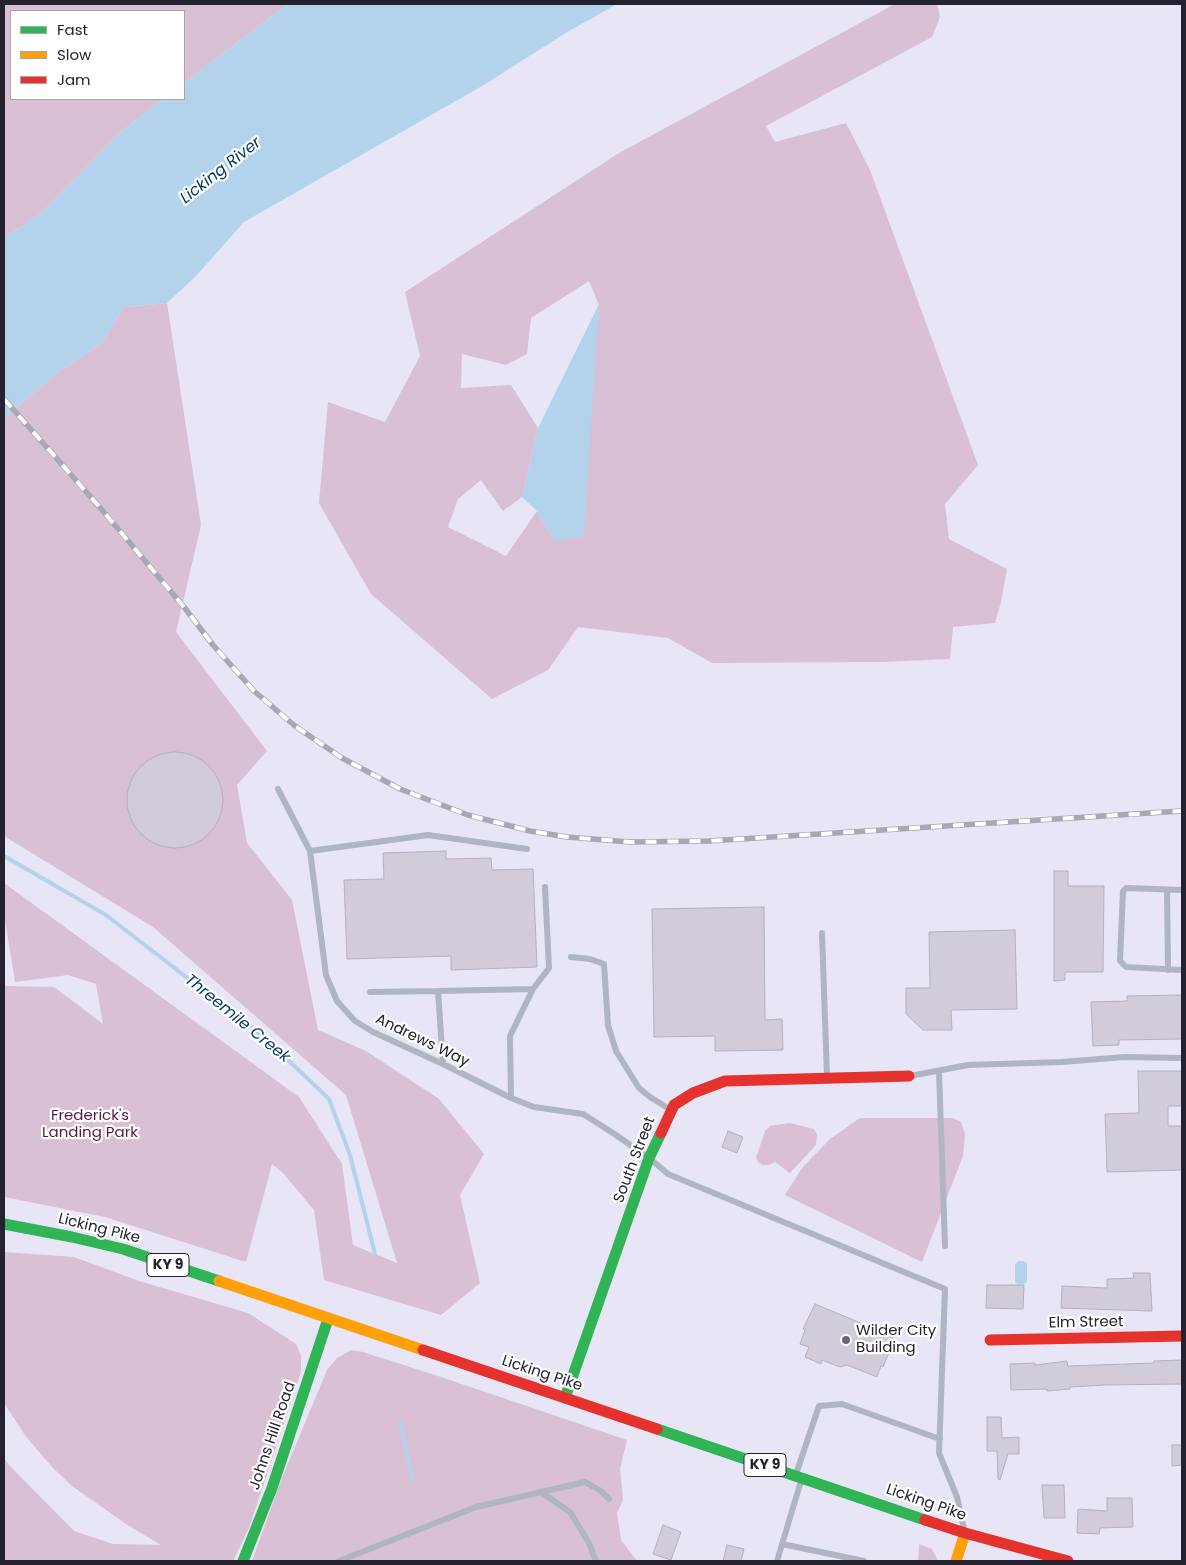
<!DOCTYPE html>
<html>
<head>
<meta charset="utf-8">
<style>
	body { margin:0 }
	#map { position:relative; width:1186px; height:1565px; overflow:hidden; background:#e7e5f6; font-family:Poppins,sans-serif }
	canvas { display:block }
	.frame { position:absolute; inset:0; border:5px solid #24222e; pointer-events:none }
	.legend { position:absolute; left:10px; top:10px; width:175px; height:90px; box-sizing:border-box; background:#fff; border:1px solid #a7a7ab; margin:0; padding:6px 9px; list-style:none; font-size:15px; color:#24222e }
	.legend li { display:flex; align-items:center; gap:10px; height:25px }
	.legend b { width:25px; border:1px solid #a7a7ab }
</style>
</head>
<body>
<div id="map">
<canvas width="1186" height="1565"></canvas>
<div class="frame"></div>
<ul class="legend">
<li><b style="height:6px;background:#30b455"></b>Fast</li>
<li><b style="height:6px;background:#ff9f0a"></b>Slow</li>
<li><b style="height:6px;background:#e5322d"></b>Jam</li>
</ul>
</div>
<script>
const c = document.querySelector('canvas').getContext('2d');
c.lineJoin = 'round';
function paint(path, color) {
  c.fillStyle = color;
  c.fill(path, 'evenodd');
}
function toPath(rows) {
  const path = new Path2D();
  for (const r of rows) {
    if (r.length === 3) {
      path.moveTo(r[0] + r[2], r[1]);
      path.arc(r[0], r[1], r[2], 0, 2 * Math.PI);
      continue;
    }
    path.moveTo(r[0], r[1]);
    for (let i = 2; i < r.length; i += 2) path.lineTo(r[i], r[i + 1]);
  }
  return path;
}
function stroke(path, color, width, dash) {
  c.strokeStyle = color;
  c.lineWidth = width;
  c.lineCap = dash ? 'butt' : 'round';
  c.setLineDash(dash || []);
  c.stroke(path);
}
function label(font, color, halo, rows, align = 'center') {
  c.font = font + ' Poppins,sans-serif';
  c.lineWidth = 4.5;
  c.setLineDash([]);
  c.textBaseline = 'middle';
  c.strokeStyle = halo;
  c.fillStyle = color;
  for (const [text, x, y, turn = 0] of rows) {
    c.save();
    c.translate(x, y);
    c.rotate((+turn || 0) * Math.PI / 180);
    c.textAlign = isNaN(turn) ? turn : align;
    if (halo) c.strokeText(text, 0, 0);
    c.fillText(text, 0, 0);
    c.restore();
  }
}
paint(toPath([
	[4,4,288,4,184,83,184,11,11,11,11,99,163,99,122,131,39,215,4,238],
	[895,4,937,4,940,17,932,37,766,126,775,142,846,123,870,170,978,465,945,504,949,539,1007,569,1001,602,995,623,953,627,950,659,882,662,712,663,668,638,578,627,548,670,492,699,371,594,319,503,328,402,385,422,420,356,405,292,619,153],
	[589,281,599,305,554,541,537,511,506,556,448,527,458,499,481,480,503,511,522,497,538,428,511,385,461,388,462,354,506,365,527,354,531,318],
	[167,303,201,525,176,632,267,751,237,785,247,843,292,900,318,1030,366,1051,439,1099,484,1154,460,1195,480,1283,441,1315,324,1280,314,1210,283,1173,272,1164,246,1262,105,1217,4,1197,4,986,54,987,103,1024,96,984,68,975,15,982,4,913,4,883,299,1097,342,1164,353,1245,397,1263,346,1095,153,927,4,836,4,418,57,373,101,344,124,307],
	[860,1118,953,1118,961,1122,965,1134,963,1156,922,1262,785,1195,802,1168,830,1139],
	[790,1123,814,1129,817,1134,816,1145,790,1173,775,1162,769,1165,762,1165,758,1162,756,1158,765,1131,770,1126],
	[4,1252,74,1257,139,1281,248,1313,296,1344,301,1355,301,1372,249,1528,233,1561,4,1561,4,1458,9,1465,74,1531,113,1544,161,1545,126,1524,72,1486,53,1468,27,1438,4,1403],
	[351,1350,363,1352,438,1376,627,1440,620,1469,623,1500,617,1513,621,1540,637,1561,252,1561,282,1478,327,1370,337,1358],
	[919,1544,932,1549,938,1561,918,1561]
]), '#d9c0d4');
paint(toPath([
	[288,4,617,4,569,31,482,86,244,222,196,276,167,303,124,307,101,344,57,373,4,418,4,238,39,215,122,131,163,99,184,99,184,83],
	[599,304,584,537,554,541,537,511,522,497,538,428],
	[1018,1261,1024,1261,1027,1263,1027,1281,1025,1284,1018,1284,1015,1282,1015,1264]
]), '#b3d2ec');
stroke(toPath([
	[4,856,106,915,265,1038,329,1099,350,1155,375,1254],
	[400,1421,413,1481]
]), '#b3d2ec', 4);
const building = toPath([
	[175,800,48],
	[446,851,446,859,491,858,492,870,533,869,537,967,451,970,451,956,347,959,344,880,384,879,383,853,446,851],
	[1054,871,1068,871,1068,886,1104,886,1103,972,1065,972,1065,980,1054,981,1054,871],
	[764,907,765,1020,782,1019,783,1050,715,1051,715,1036,654,1037,652,909,764,907],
	[1015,930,1017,1009,951,1010,952,1030,923,1030,906,1014,906,988,930,988,929,932,1015,930],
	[1182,995,1182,1039,1119,1040,1119,1045,1093,1046,1091,1002,1127,1001,1127,996,1182,995],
	[1138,1071,1182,1071,1182,1106,1168,1106,1168,1126,1182,1126,1182,1170,1107,1172,1105,1114,1139,1113,1138,1071],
	[728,1131,743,1137,737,1153,722,1147,728,1131],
	[1133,1273,1150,1273,1152,1311,1061,1308,1062,1286,1107,1288,1107,1279,1134,1278,1133,1273],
	[987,1285,1024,1285,1023,1309,986,1308,987,1285],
	[815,1304,870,1327,871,1324,886,1330,885,1334,893,1337,888,1349,890,1350,883,1367,881,1366,877,1377,847,1365,840,1367,822,1360,821,1364,805,1357,809,1347,800,1344,805,1330,803,1329,815,1304],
	[1182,1360,1182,1384,1105,1385,1070,1387,1070,1389,1047,1391,1047,1389,1011,1390,1010,1364,1035,1363,1035,1365,1067,1361,1068,1366,1154,1363,1154,1361,1182,1360],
	[987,1417,1001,1417,1002,1438,1019,1437,1019,1454,1008,1454,1000,1480,998,1479,997,1451,987,1451,987,1417],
	[1172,1445,1182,1445,1182,1465,1172,1466,1172,1445],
	[1042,1485,1064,1485,1065,1518,1044,1518,1042,1485],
	[1107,1498,1132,1498,1133,1527,1100,1528,1099,1534,1077,1533,1078,1509,1107,1511,1107,1498],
	[663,1525,681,1532,671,1560,653,1554,663,1525],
	[727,1545,744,1549,741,1561,723,1561,727,1545]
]);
paint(building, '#d2cbda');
stroke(building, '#b5b0bd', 1);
stroke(toPath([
	[278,789,310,851,326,975,337,1001,355,1021,373,1032,443,1064,511,1098,534,1107,583,1114,613,1133,649,1158,668,1174,945,1289,939,1453,957,1497,964,1529],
	[310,851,428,835,527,849],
	[1167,890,1168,970],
	[1182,890,1126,888,1123,891,1120,961,1126,967,1182,970],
	[822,933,827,1077],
	[571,957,590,959,604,964,608,1025,616,1051,639,1088,650,1097,671,1110],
	[533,989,549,968,545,887],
	[370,992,438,991],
	[443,1064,438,991,533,989,510,1036,511,1098],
	[939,1071,945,1246],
	[910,1076,968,1065,1062,1062,1125,1057,1182,1058],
	[796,1474,819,1406,842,1404,940,1439],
	[541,1492,570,1512,589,1543,596,1561],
	[782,1544,864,1561],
	[339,1561,476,1507,585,1482,601,1491,609,1499],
	[777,1561,801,1481]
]), '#afb5c1', 6);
stroke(toPath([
	[4,1224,72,1237,123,1249,219,1281],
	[565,1398,649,1158,661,1133],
	[657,1429,925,1520],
	[243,1561,272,1488,328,1319]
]), '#30b455', 11);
stroke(toPath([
	[219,1281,423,1350],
	[956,1561,965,1533]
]), '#ff9f0a', 11);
stroke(toPath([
	[661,1133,674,1105,693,1093,725,1081,909,1076],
	[990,1340,1182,1336],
	[423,1350,657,1429],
	[925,1520,965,1533,1068,1561]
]), '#e5322d', 11);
const rail = toPath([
	[4,399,97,504,184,607,213,645,254,691,295,726,342,758,400,789,468,815,530,831,567,837,630,842,709,841,1182,811]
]);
stroke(rail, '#a6a9b5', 5.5);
stroke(rail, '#fff', 4, [11]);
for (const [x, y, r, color] of [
	[846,1340,5,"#686674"]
]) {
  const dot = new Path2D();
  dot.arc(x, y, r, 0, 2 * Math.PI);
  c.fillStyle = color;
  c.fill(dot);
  stroke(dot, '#fff', 2);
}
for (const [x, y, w] of [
	[168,1265,42],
	[765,1465,42]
]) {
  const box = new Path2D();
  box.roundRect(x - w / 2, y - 11.5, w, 23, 4);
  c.fillStyle = '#fff';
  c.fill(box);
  stroke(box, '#24222e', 1);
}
label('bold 14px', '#24222e', null, [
	["KY 9",168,1265],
	["KY 9",765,1465]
]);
label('15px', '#24222e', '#fff', [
	["Andrews Way",422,1041,26],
	["South Street",635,1160,-69],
	["Licking Pike",99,1229,14],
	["Elm Street",1086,1323,-1],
	["Licking Pike",542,1374,18],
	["Johns Hill Road",273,1436,-71],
	["Licking Pike",926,1503,19]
]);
label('15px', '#521a3c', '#fff', [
	["Frederick's",90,1116],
	["Landing Park",90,1133]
]);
label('15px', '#24222e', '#fff', [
	["Wilder City",856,1331],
	["Building",856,1348]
], 'left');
label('italic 16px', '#003b58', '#fff', [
	["Licking River",221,171,-38],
	["Threemile Creek",237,1019,39]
]);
</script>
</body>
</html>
